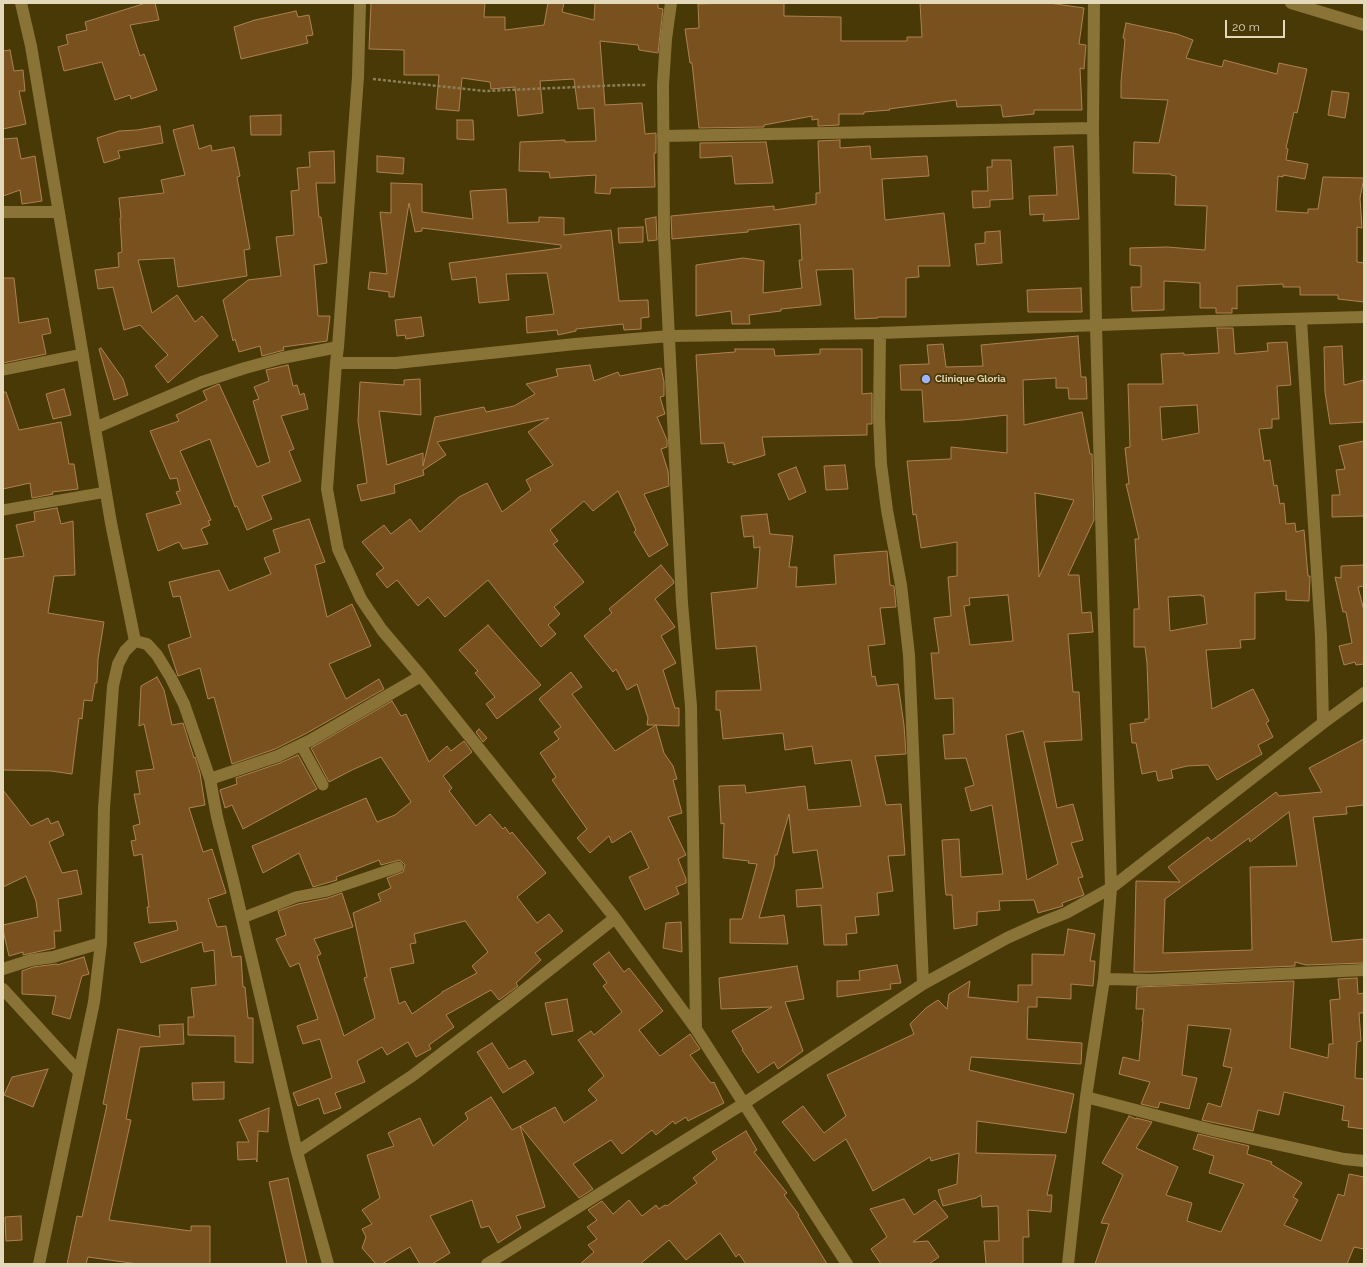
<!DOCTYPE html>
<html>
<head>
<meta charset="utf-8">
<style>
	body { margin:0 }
	#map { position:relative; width:1367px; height:1267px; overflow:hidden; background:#493907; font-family:Raleway,sans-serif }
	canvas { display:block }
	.frame { position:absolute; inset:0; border:4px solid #e4d8ba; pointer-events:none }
	.scale { position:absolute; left:1225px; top:20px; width:60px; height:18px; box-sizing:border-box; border:2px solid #e4d8ba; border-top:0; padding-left:5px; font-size:12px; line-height:14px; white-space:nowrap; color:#e4d8ba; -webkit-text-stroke:3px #493907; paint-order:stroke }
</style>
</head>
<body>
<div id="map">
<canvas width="1367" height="1267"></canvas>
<div class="frame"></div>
<div class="scale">20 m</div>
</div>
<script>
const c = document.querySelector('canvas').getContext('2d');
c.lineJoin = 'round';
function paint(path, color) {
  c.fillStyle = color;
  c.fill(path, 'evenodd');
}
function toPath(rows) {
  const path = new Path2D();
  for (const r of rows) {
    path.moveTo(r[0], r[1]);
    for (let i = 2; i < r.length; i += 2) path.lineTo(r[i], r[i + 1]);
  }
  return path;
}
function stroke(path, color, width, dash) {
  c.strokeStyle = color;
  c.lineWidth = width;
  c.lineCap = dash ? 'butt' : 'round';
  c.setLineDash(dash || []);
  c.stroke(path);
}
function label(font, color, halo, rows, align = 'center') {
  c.font = font + ' Raleway,sans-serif';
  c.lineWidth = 3.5;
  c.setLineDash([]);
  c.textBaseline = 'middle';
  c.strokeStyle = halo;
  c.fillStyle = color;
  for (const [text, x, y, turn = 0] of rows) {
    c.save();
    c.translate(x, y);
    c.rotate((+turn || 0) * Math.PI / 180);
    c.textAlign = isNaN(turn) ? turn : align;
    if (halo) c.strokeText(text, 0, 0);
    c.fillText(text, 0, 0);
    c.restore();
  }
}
const building = toPath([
	[146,3,155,3,159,20,130,25,140,56,144,54,157,90,131,99,130,95,115,100,102,62,64,71,58,47,68,44,66,35,87,30,85,22,146,3],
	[371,3,485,3,484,17,505,17,505,30,544,25,548,3,564,3,562,12,594,20,595,3,658,3,658,8,663,9,658,53,639,50,638,45,600,41,605,105,642,103,645,134,656,133,656,153,654,153,655,187,611,188,610,194,595,193,596,175,550,178,549,172,519,171,520,142,565,140,565,142,596,141,594,108,578,109,574,79,540,81,543,113,518,116,515,87,491,89,490,82,462,78,459,111,436,109,439,75,404,75,404,50,369,49,371,3],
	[731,3,784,3,784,16,841,17,841,41,907,41,907,37,922,37,920,3,1049,3,1084,8,1079,44,1086,45,1084,69,1080,68,1082,110,1034,110,1034,114,1003,117,1001,105,957,107,956,100,889,109,890,110,864,112,864,114,839,114,839,125,818,126,818,119,812,120,812,116,764,125,764,127,699,128,692,63,690,63,685,29,699,28,698,4,731,3],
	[296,11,298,17,309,15,313,35,306,36,308,43,241,59,234,27,255,20,296,11],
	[1126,23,1177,34,1193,40,1186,58,1222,67,1224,60,1277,74,1279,63,1307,69,1297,113,1294,112,1286,148,1288,149,1286,160,1308,164,1305,179,1283,175,1283,177,1278,176,1276,211,1308,213,1308,209,1318,209,1323,177,1364,178,1360,198,1362,228,1357,227,1357,262,1364,263,1364,302,1338,299,1338,295,1300,295,1300,287,1283,287,1283,284,1237,286,1237,309,1232,308,1232,313,1216,313,1216,308,1200,308,1200,283,1164,281,1164,310,1132,311,1131,287,1141,287,1141,266,1130,265,1130,248,1167,247,1205,250,1207,206,1175,205,1176,176,1171,175,1171,174,1133,173,1134,142,1159,143,1168,100,1121,98,1121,82,1125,39,1123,38,1126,23],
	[10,50,14,71,23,70,25,91,19,91,26,124,3,129,3,51,10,50],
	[1332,91,1349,93,1345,118,1328,115,1332,91],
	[281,115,281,135,251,135,250,116,281,115],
	[457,120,473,120,474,140,457,139,457,120],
	[193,125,199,149,211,145,212,151,234,147,240,176,237,177,250,249,244,250,247,276,178,287,174,258,138,260,152,313,177,295,195,322,202,316,218,336,168,383,155,366,168,355,140,325,124,330,113,287,98,289,95,270,119,267,118,253,122,252,120,218,121,218,119,198,164,193,161,180,185,175,173,130,193,125],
	[160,126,163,143,118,151,120,158,104,163,97,138,119,131,137,130,160,126],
	[17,138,21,159,35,156,42,201,22,204,20,190,3,196,3,139,17,138],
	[840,140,840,148,870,146,871,159,927,156,929,176,882,179,885,220,944,213,950,266,918,266,919,277,906,278,906,317,878,317,878,318,855,319,853,269,816,270,821,305,781,309,781,311,749,315,750,324,732,324,731,311,696,316,696,265,743,258,764,261,763,293,802,288,799,260,802,260,800,224,748,230,748,232,672,239,671,216,774,206,774,210,816,204,816,193,820,193,818,141,840,140],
	[766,142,773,183,735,184,732,156,700,158,700,143,766,142],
	[1073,146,1079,219,1043,221,1044,214,1030,215,1029,196,1057,195,1054,147,1073,146],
	[334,151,335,183,316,183,319,217,321,217,327,263,314,265,318,316,330,316,327,341,283,347,284,350,262,356,260,346,239,352,235,339,233,341,223,300,248,280,281,276,276,237,294,235,291,191,299,190,297,168,310,167,309,152,334,151],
	[377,156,404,158,403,174,377,172,377,156],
	[992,160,1011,160,1013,199,990,200,990,207,973,208,972,191,988,191,987,167,992,167,992,160],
	[391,183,422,184,422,212,473,219,470,191,506,189,508,223,539,222,539,217,564,218,564,235,611,230,619,301,648,300,649,317,641,318,641,329,624,330,623,324,576,329,576,331,558,335,557,330,527,333,526,317,554,314,547,273,506,274,509,300,479,303,476,277,452,280,449,263,561,248,561,245,422,228,422,231,415,232,409,203,394,297,389,297,389,292,368,289,370,272,387,274,380,212,391,213,391,183],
	[656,217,657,240,648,241,645,219,656,217],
	[643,227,643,242,619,243,618,228,643,227],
	[1000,231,1002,263,977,265,975,244,985,243,985,232,1000,231],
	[3,278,14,278,19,323,48,318,51,333,42,335,46,354,3,363,3,278],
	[1081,288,1082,312,1028,312,1027,290,1081,288],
	[421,317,424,336,406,339,405,335,397,336,395,320,421,317],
	[1217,328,1233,328,1235,354,1268,351,1267,343,1287,342,1291,385,1277,386,1279,419,1272,419,1272,428,1259,429,1264,461,1270,460,1274,486,1277,485,1280,504,1284,503,1286,524,1295,523,1296,532,1304,530,1308,576,1310,576,1309,601,1286,600,1286,591,1255,593,1255,639,1240,640,1241,648,1206,650,1212,709,1253,689,1269,721,1266,723,1273,737,1258,745,1262,754,1217,780,1208,765,1187,766,1171,770,1173,778,1158,781,1156,771,1142,774,1136,743,1132,743,1130,724,1145,722,1145,719,1149,719,1147,663,1145,647,1134,647,1134,609,1139,609,1135,539,1139,539,1126,484,1129,484,1125,448,1130,447,1128,384,1163,384,1161,354,1184,353,1184,355,1219,353,1217,328],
	[1197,405,1199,433,1162,440,1160,407,1197,405],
	[1201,595,1201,596,1204,596,1207,624,1170,631,1168,597,1201,595],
	[1078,336,1081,377,1086,377,1087,399,1069,399,1068,388,1056,388,1056,378,1023,380,1024,425,1082,412,1090,454,1092,454,1094,520,1068,575,1079,575,1082,613,1091,612,1093,632,1068,634,1073,692,1079,692,1082,740,1044,742,1057,808,1073,804,1083,840,1071,843,1083,877,1078,878,1084,895,1062,903,1063,906,1038,913,1034,900,999,901,1000,910,977,912,977,925,954,929,952,895,946,895,945,886,942,840,959,839,961,877,1003,874,992,805,971,811,965,788,974,785,966,758,945,759,943,735,954,734,953,698,935,699,931,653,939,653,934,618,951,616,948,577,957,576,957,542,921,548,916,514,913,515,907,461,951,459,951,447,1007,453,1007,415,963,420,924,422,922,390,901,390,900,365,929,364,927,345,943,344,946,367,983,366,981,345,1078,336],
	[1035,493,1074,500,1039,577,1035,493],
	[1008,595,1013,641,970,645,964,606,970,605,969,598,1008,595],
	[1023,731,1058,864,1027,880,1006,735,1023,731],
	[1342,346,1344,385,1364,380,1364,422,1330,424,1325,392,1324,347,1342,346],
	[101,348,123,379,128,395,114,400,99,349,101,348],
	[735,349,774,349,775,356,820,354,820,349,862,349,862,394,872,393,872,424,867,424,867,435,762,437,765,455,733,465,733,462,728,463,724,443,701,444,696,355,735,352,735,349],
	[288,365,293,386,297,385,300,395,304,393,308,409,281,416,294,449,289,451,301,481,262,496,272,519,247,530,237,506,235,507,210,439,180,451,211,520,208,521,210,525,201,529,208,544,183,549,179,542,158,551,146,514,181,504,176,492,180,491,177,478,170,479,150,431,179,421,176,415,207,400,203,391,219,384,257,467,270,462,253,401,259,399,254,387,269,381,266,370,288,365],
	[590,365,594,381,618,372,620,376,661,368,664,382,664,396,660,397,665,414,657,417,667,440,667,447,661,449,668,471,669,486,644,494,668,545,649,557,634,532,636,530,618,491,593,511,584,501,550,530,558,541,553,544,584,582,554,607,560,614,548,625,556,634,541,647,488,580,445,617,428,597,418,606,397,580,387,588,376,574,384,568,362,542,384,525,391,534,410,519,420,532,459,497,487,483,502,512,531,490,526,480,553,465,528,432,549,418,437,442,446,455,423,470,424,475,394,485,395,493,361,501,357,485,367,483,358,421,360,382,404,385,404,380,420,379,421,415,379,411,387,465,423,453,423,466,435,417,484,407,486,412,514,406,535,394,526,384,558,376,556,369,590,365],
	[64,389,71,415,53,419,46,394,64,389],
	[3,392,6,392,19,430,61,422,69,464,74,464,78,489,52,492,53,494,32,498,30,483,3,489,3,392],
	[1364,441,1364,516,1332,517,1332,495,1340,495,1336,470,1345,469,1339,446,1364,441],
	[845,465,848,489,826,490,824,466,845,465],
	[796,467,806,492,789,500,778,474,796,467],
	[57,508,61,524,73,521,75,575,54,576,48,613,104,622,98,659,97,683,95,683,92,701,84,700,82,719,79,718,72,774,51,771,3,770,3,559,24,556,16,525,35,521,34,512,57,508],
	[767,514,770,534,793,536,789,567,797,567,796,587,836,584,834,555,887,551,890,585,894,586,896,607,880,608,885,644,868,646,872,677,875,676,877,686,898,684,904,725,906,754,875,756,886,805,901,804,905,855,888,856,893,891,877,893,879,915,855,917,857,933,846,934,847,945,824,945,821,905,797,907,796,890,823,888,817,850,793,853,789,814,777,855,775,855,774,866,759,918,784,915,788,944,730,943,730,919,742,919,757,864,748,863,749,861,723,858,724,823,721,824,719,786,745,785,746,793,805,786,808,810,861,806,851,760,815,764,812,746,785,750,783,733,723,739,720,710,716,710,716,691,761,690,756,646,716,649,711,593,757,588,760,547,754,548,753,536,744,537,741,516,767,514],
	[309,519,325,562,315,565,327,617,352,604,371,646,329,664,346,699,379,679,384,689,307,733,275,749,232,764,214,697,208,699,200,668,178,676,168,645,191,637,180,596,173,597,169,582,219,570,229,591,271,574,264,558,280,552,273,530,309,519],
	[661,565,673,580,674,583,655,599,675,627,661,636,676,663,663,670,675,708,679,708,679,726,656,725,664,753,673,766,677,779,673,780,682,813,668,817,686,855,678,859,686,879,686,883,676,887,679,894,645,910,629,877,649,868,631,831,612,843,609,836,590,853,577,838,587,829,552,780,556,777,540,753,559,739,554,732,561,727,539,699,571,672,582,687,572,694,615,751,656,725,647,725,648,718,637,684,627,690,616,669,613,672,584,636,612,613,609,609,661,565],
	[1364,565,1364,586,1358,587,1364,611,1364,664,1356,665,1355,662,1344,665,1339,646,1352,643,1346,612,1343,612,1335,577,1341,578,1341,566,1364,565],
	[488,625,541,685,497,719,486,704,495,697,475,673,478,671,459,650,488,625],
	[157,677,164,690,172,725,183,723,194,758,195,757,200,773,205,805,189,808,203,852,212,849,226,893,208,899,217,927,226,926,232,957,241,956,243,987,245,987,248,1018,253,1018,253,1063,235,1062,235,1036,188,1035,188,1017,194,1017,191,988,216,985,214,950,204,952,202,942,141,963,134,943,178,930,176,921,149,923,147,907,149,907,142,854,134,856,131,841,136,840,133,826,140,824,134,794,140,794,136,771,154,769,144,724,139,726,141,686,157,677],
	[392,701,401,716,406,714,429,762,447,746,451,751,464,741,472,752,443,776,452,788,449,791,476,826,490,814,503,829,505,827,510,834,512,832,546,873,517,897,537,923,549,914,563,931,535,953,541,960,516,983,518,986,499,1000,491,990,446,1015,454,1027,429,1045,431,1049,416,1057,408,1042,387,1055,382,1047,357,1061,365,1082,335,1093,341,1108,324,1114,319,1098,298,1106,293,1093,332,1078,320,1039,303,1044,297,1026,318,1019,299,963,290,967,276,939,286,935,278,911,298,904,328,898,342,893,353,927,314,939,321,954,317,956,344,1036,375,1018,364,978,367,977,353,913,381,901,378,894,391,888,387,878,403,872,405,865,402,862,399,860,381,865,379,860,336,877,337,880,313,887,299,853,263,873,252,846,366,798,377,822,395,815,411,802,381,757,352,770,329,782,311,748,392,701],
	[465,921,488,952,472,966,477,973,442,992,442,993,412,1014,405,1001,399,1004,390,968,414,963,410,944,416,943,414,934,465,921],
	[479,729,487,738,483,742,476,732,479,729],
	[1364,739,1364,805,1346,807,1347,814,1313,817,1332,942,1364,939,1364,963,1306,965,1295,962,1295,966,1151,972,1134,972,1136,881,1180,882,1168,867,1208,837,1211,841,1276,792,1279,796,1322,792,1309,768,1364,739],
	[1289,812,1297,866,1250,867,1252,950,1163,953,1165,899,1249,838,1250,842,1289,812],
	[298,755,317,789,243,829,232,805,225,808,220,790,237,784,236,778,280,763,298,755],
	[3,790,31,826,48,818,51,824,58,821,64,835,49,842,62,873,77,870,82,894,58,899,61,931,54,931,55,948,23,955,23,952,9,956,3,930,3,925,38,917,36,901,26,876,3,887,3,790],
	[681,922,682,952,663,948,666,923,681,922],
	[1068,929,1095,934,1090,961,1095,961,1093,986,1071,984,1071,999,1037,997,1037,1007,1028,1007,1027,1039,1082,1043,1081,1064,971,1057,969,1070,1074,1094,1066,1133,977,1121,976,1153,1056,1155,1047,1195,1052,1195,1051,1212,1028,1210,1029,1237,1023,1237,1023,1264,986,1264,984,1241,999,1241,998,1206,982,1207,981,1195,976,1198,943,1206,938,1190,957,1184,959,1153,931,1161,930,1157,873,1191,846,1139,814,1161,782,1122,803,1106,824,1133,846,1116,827,1075,914,1034,910,1024,926,1008,938,1000,947,1009,949,994,970,981,968,997,1018,1002,1018,985,1032,985,1032,954,1064,955,1068,929],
	[609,952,624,972,629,968,663,1011,639,1030,660,1056,690,1034,700,1049,690,1055,711,1083,714,1082,724,1103,688,1121,686,1117,675,1124,673,1121,656,1135,652,1130,622,1154,611,1140,573,1164,593,1189,579,1198,520,1126,555,1107,564,1123,597,1100,588,1090,604,1076,578,1040,591,1031,594,1035,622,1012,603,986,607,983,593,964,609,952],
	[84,957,89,974,82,976,70,1019,52,1014,56,996,22,994,22,971,33,967,57,964,57,965,84,957],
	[897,965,901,983,890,984,891,989,837,997,837,981,860,980,859,971,897,965],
	[797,966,804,999,785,1002,803,1051,778,1069,774,1062,758,1073,742,1050,743,1049,732,1031,772,1007,721,1009,719,978,797,966],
	[1357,978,1358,994,1364,993,1364,1013,1359,1013,1361,1041,1357,1042,1355,1078,1364,1079,1364,1129,1348,1127,1349,1121,1342,1120,1344,1106,1284,1092,1279,1115,1258,1110,1253,1131,1202,1120,1208,1103,1221,1107,1232,1068,1223,1066,1231,1029,1188,1025,1182,1075,1197,1078,1189,1109,1160,1102,1158,1108,1141,1104,1150,1082,1119,1074,1123,1057,1139,1061,1143,1021,1142,1021,1144,1009,1136,1009,1137,987,1294,981,1290,1048,1328,1058,1329,1044,1333,1044,1330,1000,1340,999,1338,979,1357,978],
	[567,999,573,1031,552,1035,545,1003,567,999],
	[183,1024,184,1044,140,1047,126,1119,131,1120,109,1220,191,1231,191,1226,210,1226,210,1264,138,1264,88,1257,86,1264,67,1264,77,1216,82,1217,107,1105,103,1104,118,1029,160,1037,159,1025,183,1024],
	[492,1043,509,1069,525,1060,534,1073,503,1093,477,1052,492,1043],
	[48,1069,33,1107,4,1095,12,1077,48,1069],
	[224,1082,224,1099,193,1100,192,1083,224,1082],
	[491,1097,512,1130,520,1126,545,1207,516,1216,521,1228,498,1243,489,1226,481,1228,472,1200,430,1216,450,1253,432,1264,420,1264,410,1247,382,1264,376,1264,362,1248,366,1237,362,1229,372,1224,362,1210,380,1198,367,1155,394,1146,388,1133,420,1118,433,1146,468,1119,465,1113,491,1097],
	[269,1108,268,1132,258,1131,257,1162,256,1159,238,1160,237,1142,249,1142,239,1120,269,1108],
	[1129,1116,1136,1119,1136,1118,1152,1122,1136,1148,1178,1167,1166,1195,1192,1203,1187,1221,1221,1232,1244,1184,1209,1173,1214,1156,1193,1149,1198,1134,1249,1146,1247,1154,1272,1162,1271,1164,1302,1183,1293,1197,1298,1200,1284,1225,1321,1241,1338,1194,1344,1196,1349,1174,1364,1177,1364,1249,1354,1247,1347,1264,1095,1264,1109,1224,1101,1223,1123,1175,1102,1163,1129,1116],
	[746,1131,757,1150,754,1152,787,1193,784,1195,799,1215,798,1216,827,1264,746,1264,739,1254,736,1257,720,1233,686,1260,669,1240,640,1264,580,1264,594,1252,588,1245,597,1239,587,1227,597,1220,588,1210,602,1201,613,1214,629,1200,642,1216,656,1205,659,1209,665,1205,667,1206,697,1183,693,1178,717,1159,712,1152,746,1131],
	[288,1178,307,1264,287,1264,269,1182,288,1178],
	[904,1199,914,1215,935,1200,948,1217,913,1242,928,1241,939,1257,929,1264,881,1264,871,1249,887,1237,870,1209,904,1199],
	[21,1216,22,1240,6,1241,5,1217,21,1216]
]);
paint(building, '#79511f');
stroke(building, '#ac8251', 1);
stroke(toPath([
	[373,79,485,91,624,85,647,85]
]), '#8d7f56', 2.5, [3, 2]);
stroke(toPath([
	[3,370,83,354],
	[3,510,106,492],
	[301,745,323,785],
	[242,918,296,897,327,891,398,867]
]), '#8a7337', 11);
stroke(toPath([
	[21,3,31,46,111,523,135,641],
	[360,3,358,77,338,347,336,363,327,489,338,549,361,599,382,630,421,676,615,918,696,1029,847,1264],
	[671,3,666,39,663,85,664,236,682,603,691,706,696,1029],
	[663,136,1093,128],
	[3,212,59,212],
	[1301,320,1321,636,1323,723],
	[880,333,879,418,881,464,887,510,901,585,909,655,923,984],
	[336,363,396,363,575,344,669,336,880,333,1210,321,1364,317],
	[95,428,202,382,245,368,282,358,338,347],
	[135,641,147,644,157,655,171,678,184,704,210,779,217,817,233,880,297,1152,328,1264],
	[210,779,278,756,311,740,421,676],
	[3,969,31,960,53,957,101,943],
	[1104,979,1151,980,1364,970],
	[3,989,79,1072],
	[1086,1097,1212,1130,1344,1159,1364,1161],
	[297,1152,412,1076,509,1002,615,918],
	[39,1264,94,1002,101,943,104,808,113,686,118,664,125,651,135,641],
	[487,1264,743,1104,923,984,1007,938,1038,924,1066,913,1111,888,1323,723,1364,693],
	[1068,1264,1086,1097,1104,979,1111,888,1096,325,1093,128,1094,3]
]), '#8a7337', 12);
stroke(toPath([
	[1291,3,1364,25]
]), '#8a7337', 12);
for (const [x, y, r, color] of [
	[926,379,5,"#9bb4fd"]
]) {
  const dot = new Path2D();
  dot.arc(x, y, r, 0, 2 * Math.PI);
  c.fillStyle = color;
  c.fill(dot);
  stroke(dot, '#493907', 1.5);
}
label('bold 10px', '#e4d8ba', '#493907', [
	["Clinique Gloria",935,379]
], 'left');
</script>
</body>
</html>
